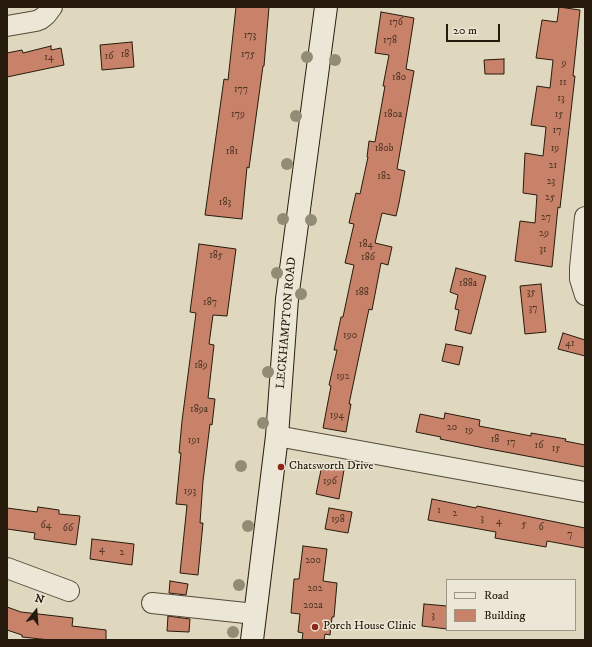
<!DOCTYPE html>
<html>
<head>
<meta charset="utf-8">
<style>
	body { margin:0 }
	#map { position:relative; width:592px; height:647px; overflow:hidden; background:#e0d8be; font-family:"IM FELL DW Pica",serif }
	canvas { display:block }
	.frame { position:absolute; inset:0; border:8px solid #271b0d; pointer-events:none }
	.legend { position:absolute; left:446px; top:579px; width:130px; height:52px; box-sizing:border-box; background:#ebe6d5; border:1px solid #9d9585; margin:0; padding:5px 7px; list-style:none; font-size:12px; color:#271b0d }
	.legend li { display:flex; align-items:center; gap:8px; height:20px }
	.legend b { width:20px; border:1px solid #9d9585 }
	.north { position:absolute; left:16px; top:591px; width:40px; height:40px; -webkit-text-stroke:3px #ebe6d5; paint-order:stroke; rotate:17deg; font-size:11px; font-weight:700; line-height:16px; text-align:center; color:#271b0d }
	.north::after { content:''; display:block; margin:auto; width:14px; height:18px; background:#271b0d; clip-path:polygon(50% 0,100% 100%,50% 72%,0 100%) }
	.scale { position:absolute; left:446px; top:24px; width:54px; height:18px; box-sizing:border-box; border:2px solid #271b0d; border-top:0; padding-left:5px; font-size:12px; line-height:14px; white-space:nowrap; color:#271b0d; -webkit-text-stroke:3px #ebe6d5; paint-order:stroke }
</style>
</head>
<body>
<div id="map">
<canvas width="592" height="647"></canvas>
<div class="frame"></div>
<ul class="legend">
<li><b style="height:5px;background:#ebe6d5"></b>Road</li>
<li><b style="height:11px;background:#c78269"></b>Building</li>
</ul>
<div class="north">N</div>
<div class="scale">20 m</div>
</div>
<script>
const c = document.querySelector('canvas').getContext('2d');
c.lineJoin = 'round';
function paint(path, color) {
  c.fillStyle = color;
  c.fill(path, 'evenodd');
}
function toPath(rows) {
  const path = new Path2D();
  for (const r of rows) {
    path.moveTo(r[0], r[1]);
    for (let i = 2; i < r.length; i += 2) path.lineTo(r[i], r[i + 1]);
  }
  return path;
}
function stroke(path, color, width, dash) {
  c.strokeStyle = color;
  c.lineWidth = width;
  c.lineCap = dash ? 'butt' : 'round';
  c.setLineDash(dash || []);
  c.stroke(path);
}
function label(font, color, halo, rows, align = 'center') {
  c.font = font + ' "IM FELL DW Pica",serif';
  c.lineWidth = 3;
  c.setLineDash([]);
  c.textBaseline = 'middle';
  c.strokeStyle = halo;
  c.fillStyle = color;
  for (const [text, x, y, turn = 0] of rows) {
    c.save();
    c.translate(x, y);
    c.rotate((+turn || 0) * Math.PI / 180);
    c.textAlign = isNaN(turn) ? turn : align;
    if (halo) c.strokeText(text, 0, 0);
    c.fillText(text, 0, 0);
    c.restore();
  }
}
const building = toPath([
	[236,7,269,7,264,66,263,66,249,168,247,167,242,219,205,215,224,79,228,80,236,7],
	[559,7,580,10,573,76,575,76,560,208,558,207,552,267,515,261,520,221,535,223,537,195,523,193,525,153,543,156,546,127,531,125,537,86,550,88,553,60,536,58,542,20,557,22,559,7],
	[381,12,414,18,406,69,414,71,397,169,405,171,399,203,396,216,382,213,375,243,392,247,388,265,381,263,372,310,369,309,349,404,351,404,346,432,323,428,331,386,329,385,337,350,334,350,341,317,343,317,354,265,345,263,354,224,349,223,356,193,360,194,368,157,367,157,369,141,375,142,385,86,383,86,389,55,375,53,381,12],
	[132,42,134,67,102,70,100,45,132,42],
	[51,46,51,50,61,48,64,65,7,77,7,53,22,50,23,53,51,46],
	[504,59,504,74,485,74,484,60,504,59],
	[199,244,236,249,227,316,213,315,209,344,214,345,208,398,215,399,212,425,210,424,203,481,200,523,203,523,198,575,180,573,187,505,176,504,181,453,179,453,182,421,196,313,190,312,199,244],
	[456,268,486,276,471,334,455,330,459,310,455,309,458,295,450,292,456,268],
	[541,284,546,332,525,334,520,286,541,284],
	[563,333,585,340,585,356,558,349,563,333],
	[446,344,463,347,459,365,442,361,446,344],
	[445,413,480,420,479,426,531,436,531,433,566,439,565,441,585,445,585,467,484,448,440,439,441,437,416,432,420,414,444,419,445,413],
	[322,465,344,470,339,499,316,494,322,465],
	[432,499,476,508,477,506,585,528,585,548,547,541,546,547,495,538,496,532,428,520,432,499],
	[38,507,59,510,59,514,80,516,76,545,34,539,35,533,7,529,7,508,37,512,38,507],
	[329,508,352,512,348,533,325,529,329,508],
	[92,539,134,544,132,565,90,559,92,539],
	[303,546,327,549,323,581,337,583,334,617,332,617,330,635,325,634,324,640,302,640,303,633,298,632,300,614,291,613,294,579,299,579,303,546],
	[170,581,188,584,186,595,169,593,170,581],
	[424,604,447,606,447,629,422,626,424,604],
	[7,607,21,612,73,618,72,626,106,630,106,640,50,640,22,637,22,635,7,630,7,607],
	[168,616,190,619,189,632,167,631,168,616]
]);
paint(building, '#c78269');
stroke(building, '#271b0d', 1);
const street = toPath([
	[7,26,36,21,41,19,46,15,52,7],
	[585,217,580,268,580,279,585,295],
	[277,436,585,492],
	[7,568,69,591],
	[152,603,255,614]
]);
const secondary = toPath([
	[252,640,277,436,287,299,326,7]
]);
stroke(street, '#554a39', 22);
stroke(secondary, '#271b0d', 24);
stroke(street, '#ebe6d5', 20);
stroke(secondary, '#ebe6d5', 22);
c.fillStyle = '#918c73';
for (const [x, y] of [
	[307,57],
	[335,60],
	[296,116],
	[287,164],
	[283,219],
	[311,220],
	[277,273],
	[301,294],
	[268,372],
	[263,423],
	[241,466],
	[248,526],
	[239,585],
	[233,632]
]) {
  c.beginPath();
  c.arc(x, y, 6, 0, 2 * Math.PI);
  c.fill();
}
for (const [x, y, r, color] of [
	[281,467,4,"#8f2418"],
	[315,627,4,"#8f2418"]
]) {
  const dot = new Path2D();
  dot.arc(x, y, r, 0, 2 * Math.PI);
  c.fillStyle = color;
  c.fill(dot);
  stroke(dot, '#ebe6d5', 1.5);
}
label('10px', '#4f3524', null, [
	["176",396,23],
	["173",250,36],
	["178",390,41],
	["18",125,55],
	["175",248,55],
	["16",109,57],
	["14",49,58],
	["9",564,64],
	["180",399,78],
	["11",563,83],
	["177",241,90],
	["13",561,99],
	["179",238,115],
	["180a",393,115],
	["15",559,115],
	["17",557,131],
	["180b",384,149],
	["19",555,149],
	["181",232,152],
	["21",553,166],
	["182",384,177],
	["23",551,182],
	["25",550,198],
	["183",225,203],
	["27",546,218],
	["29",544,234],
	["184",366,245],
	["31",543,250],
	["185",216,256],
	["186",368,258],
	["188a",468,284],
	["188",362,293],
	["35",531,293],
	["187",210,303],
	["37",533,309],
	["190",350,336],
	["41",570,344],
	["189",201,366],
	["192",343,377],
	["189a",199,410],
	["194",337,416],
	["20",452,428],
	["19",469,431],
	["18",495,440],
	["191",194,441],
	["17",511,443],
	["16",539,446],
	["15",556,449],
	["196",330,482],
	["193",190,492],
	["1",439,511],
	["2",455,514],
	["3",482,519],
	["198",338,520],
	["4",499,522],
	["5",524,525],
	["64",46,526],
	["6",541,528],
	["66",68,529],
	["7",570,535],
	["4",102,550],
	["2",122,553],
	["200",313,561],
	["202",315,589],
	["202a",313,606],
	["3",433,616]
]);
label('12px', '#271b0d', '#ebe6d5', [
	["LECKHAMPTON ROAD",287,323,-85]
]);
label('12px', '#271b0d', '#ebe6d5', [
	["Chatsworth Drive",289,467],
	["Porch House Clinic",323,627]
], 'left');
</script>
</body>
</html>
